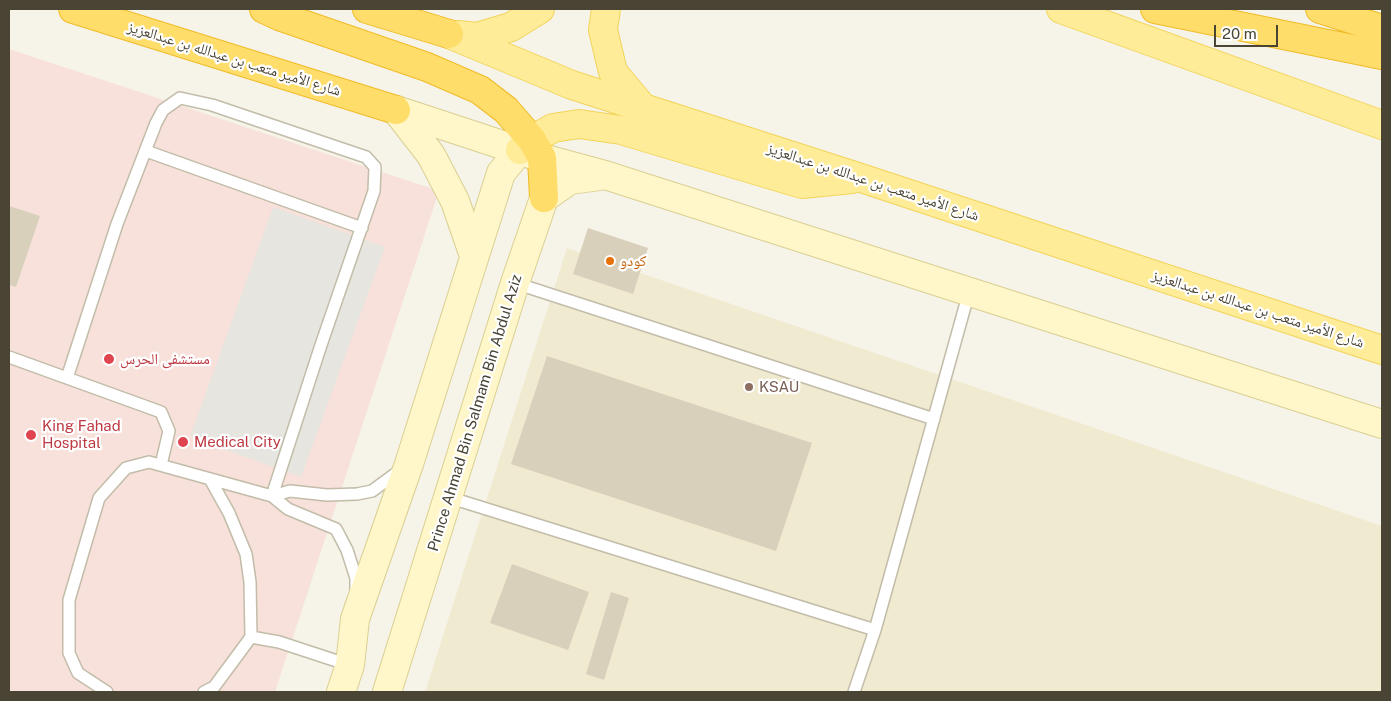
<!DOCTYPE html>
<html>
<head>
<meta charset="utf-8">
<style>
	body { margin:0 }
	#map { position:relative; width:1391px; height:701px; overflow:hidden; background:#f6f3e8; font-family:"Public Sans",sans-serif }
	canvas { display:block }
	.frame { position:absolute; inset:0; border:10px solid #4a4435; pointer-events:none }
	.scale { position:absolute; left:1214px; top:25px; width:64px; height:22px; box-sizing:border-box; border:2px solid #4a4435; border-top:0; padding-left:6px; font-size:15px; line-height:18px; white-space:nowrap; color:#4a4435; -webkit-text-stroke:4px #fff; paint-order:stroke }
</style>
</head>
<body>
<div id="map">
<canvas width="1391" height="701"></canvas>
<div class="frame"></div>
<div class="scale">20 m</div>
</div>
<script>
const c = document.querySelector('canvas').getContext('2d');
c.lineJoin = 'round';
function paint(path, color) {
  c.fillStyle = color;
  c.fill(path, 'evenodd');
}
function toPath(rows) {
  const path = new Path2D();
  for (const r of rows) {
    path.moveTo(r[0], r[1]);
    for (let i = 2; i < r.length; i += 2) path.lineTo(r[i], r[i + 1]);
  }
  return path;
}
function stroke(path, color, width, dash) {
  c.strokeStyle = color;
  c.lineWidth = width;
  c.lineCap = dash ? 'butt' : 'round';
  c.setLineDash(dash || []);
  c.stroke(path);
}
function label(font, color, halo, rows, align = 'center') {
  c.font = font + ' "Public Sans","Noto Naskh Arabic",sans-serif';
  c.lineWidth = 4.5;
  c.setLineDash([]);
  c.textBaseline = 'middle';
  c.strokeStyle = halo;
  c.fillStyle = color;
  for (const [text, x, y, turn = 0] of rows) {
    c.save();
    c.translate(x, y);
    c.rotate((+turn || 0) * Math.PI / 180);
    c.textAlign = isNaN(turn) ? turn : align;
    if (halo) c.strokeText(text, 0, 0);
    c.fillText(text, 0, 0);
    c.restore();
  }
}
paint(toPath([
	[567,248,1382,526,1382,692,425,692]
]), '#f0ebd0');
paint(toPath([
	[9,49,439,191,275,692,9,692]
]), '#f7e1da');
paint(toPath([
	[273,207,385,247,301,477,190,437]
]), '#e7e5e0');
paint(toPath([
	[9,206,40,216,16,287,9,285],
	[588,228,648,248,633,294,573,274],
	[547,356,812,443,776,551,511,464],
	[512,564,589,592,568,650,490,623],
	[611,592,629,598,604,680,586,674]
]), '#d9d0bc');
const lane = toPath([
	[146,151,362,228],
	[515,283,934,419],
	[9,357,161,412,169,431,161,465],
	[67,378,117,224,156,123,163,110,180,98,212,105,366,157,375,167,374,191,321,345,272,496],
	[210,479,229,513,246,554,250,582,251,637],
	[272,496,290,491,327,495,357,494,372,491,402,469],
	[448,497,875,630],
	[107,692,78,673,69,653,69,600,99,498,126,468,149,462,272,496,288,509,336,529,347,550,356,578,356,591],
	[204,692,214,687,251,637,279,642,349,665],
	[854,692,875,630,969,292]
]);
const secondary = toPath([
	[396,110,542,158,605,175,1382,424],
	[396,110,431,155,455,201,474,256],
	[341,692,350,665,355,619,409,464,501,173,520,150],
	[387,692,515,283,544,198,570,180,600,176]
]);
const primary = toPath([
	[606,9,603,30,613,72,643,108],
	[1061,9,1382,125],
	[449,34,572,85,861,178,1382,350],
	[458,35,477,37,511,27,540,9],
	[520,150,532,140,553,128,579,124,621,130,802,184,852,179]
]);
const highway = toPath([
	[73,9,396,110],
	[264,9,279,16,427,67,480,90,506,110,532,140,542,158,544,198],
	[367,9,449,34],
	[1155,9,1382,55],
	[1320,9,1382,29]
]);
stroke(lane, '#c2bca9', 14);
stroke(secondary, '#dacf92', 30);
stroke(primary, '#f2d45a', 30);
stroke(highway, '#f0bb28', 30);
stroke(lane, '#fff', 11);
stroke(secondary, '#fff7c9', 28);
stroke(primary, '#ffec98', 28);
stroke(highway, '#ffdd6a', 28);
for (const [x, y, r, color] of [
	[610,261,5,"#e8710a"],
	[109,359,6,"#e0444e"],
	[749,387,5,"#8d6e63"],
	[31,435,6,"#e0444e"],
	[183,442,6,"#e0444e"]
]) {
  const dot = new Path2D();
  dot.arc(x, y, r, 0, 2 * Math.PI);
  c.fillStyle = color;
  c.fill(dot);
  stroke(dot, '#fff', 2);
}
label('15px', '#4a4435', '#fff', [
	["شارع الأمير متعب بن عبدالله بن عبدالعزيز",234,59,17],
	["شارع الأمير متعب بن عبدالله بن عبدالعزيز",873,182,18],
	["شارع الأمير متعب بن عبدالله بن عبدالعزيز",1258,309,18],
	["Prince Ahmad Bin Salmam Bin Abdul Aziz",475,413,-73]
]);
label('15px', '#c56008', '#fff', [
	["كودو",620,261]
], 'left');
label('15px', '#be3a42', '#fff', [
	["مستشفى الحرس",120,359],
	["King Fahad",42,426],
	["Hospital",42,443],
	["Medical City",194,442]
], 'left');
label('15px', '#785e54', '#fff', [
	["KSAU",759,387]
], 'left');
</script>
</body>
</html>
